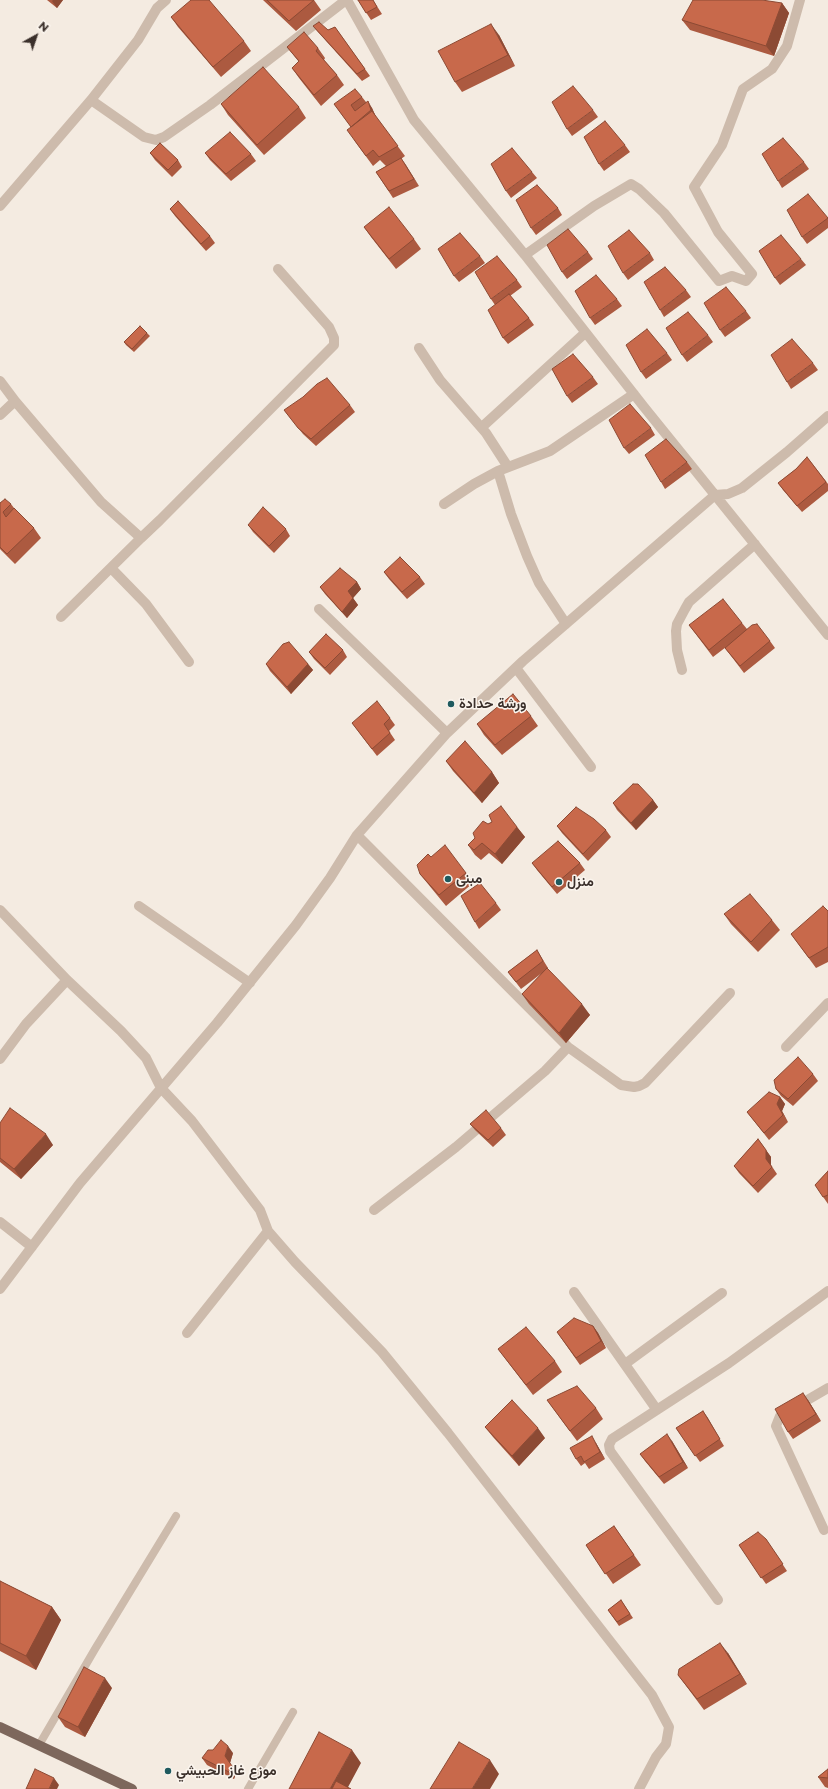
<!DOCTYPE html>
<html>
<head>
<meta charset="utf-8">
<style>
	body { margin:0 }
	#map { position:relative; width:828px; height:1789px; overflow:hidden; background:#f4ebe1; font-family:Montserrat,sans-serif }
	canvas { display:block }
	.north { position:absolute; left:16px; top:16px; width:40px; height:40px; -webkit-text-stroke:3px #fbf5ee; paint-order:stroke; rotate:40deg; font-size:11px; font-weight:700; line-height:16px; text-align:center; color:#3b302b }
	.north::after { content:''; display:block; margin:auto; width:14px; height:18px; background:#3b302b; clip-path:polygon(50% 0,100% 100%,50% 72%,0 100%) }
</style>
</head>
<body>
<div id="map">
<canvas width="828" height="1789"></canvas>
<div class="north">N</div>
</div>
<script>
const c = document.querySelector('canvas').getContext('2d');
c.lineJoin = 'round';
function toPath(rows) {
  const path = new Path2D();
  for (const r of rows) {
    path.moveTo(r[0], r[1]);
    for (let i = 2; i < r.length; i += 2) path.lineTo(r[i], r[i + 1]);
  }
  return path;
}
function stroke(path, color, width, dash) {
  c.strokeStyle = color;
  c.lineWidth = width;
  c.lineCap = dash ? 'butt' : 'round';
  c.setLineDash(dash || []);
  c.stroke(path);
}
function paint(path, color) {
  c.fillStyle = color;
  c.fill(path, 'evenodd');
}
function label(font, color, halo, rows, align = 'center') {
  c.font = font + ' Montserrat,Vazirmatn,sans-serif';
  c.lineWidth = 3;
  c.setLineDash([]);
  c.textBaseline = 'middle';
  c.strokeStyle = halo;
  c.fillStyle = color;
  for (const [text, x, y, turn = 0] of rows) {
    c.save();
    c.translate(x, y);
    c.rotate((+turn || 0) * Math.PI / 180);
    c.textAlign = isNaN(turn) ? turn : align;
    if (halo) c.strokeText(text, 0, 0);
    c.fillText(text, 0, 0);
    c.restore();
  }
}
stroke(toPath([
	[39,1745,95,1649,176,1516],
	[248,1789,293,1712]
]), '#cdbbac', 8);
stroke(toPath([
	[347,0,414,120,525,255,644,407,828,635],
	[91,100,144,137,156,140,164,137,210,105,346,0],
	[0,206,91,100,138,40,157,8,166,0],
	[525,255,594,206,631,184,639,189,664,213,719,281,732,276,746,281,752,274,718,232,694,187,722,145,743,89,772,69,787,46,800,0],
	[419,348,440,380,486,433,508,467],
	[0,381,15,401,101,502,141,538,160,520,334,345,334,338,329,327,278,269],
	[0,415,15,401],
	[482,427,585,333],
	[498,471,511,514,527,556,539,583,566,624],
	[444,504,474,484,498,471,550,451,634,394],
	[111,568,146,604,189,662],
	[319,609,447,733],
	[61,617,141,538],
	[516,668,591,767],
	[682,670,677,650,676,631,677,624,685,609,689,602,755,544],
	[357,835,568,1047,545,1071,456,1147,374,1210],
	[139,906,250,983],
	[0,910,67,980,121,1031,146,1058,161,1088,192,1121,260,1210,268,1231,295,1262,382,1352,448,1433,652,1695,669,1727,666,1744,656,1757,639,1789],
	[568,1047,621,1085,634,1087,639,1086,645,1083,730,993],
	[786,1047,828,1003],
	[0,1059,26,1024,67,980],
	[0,1222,32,1247],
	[0,1289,80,1183,217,1023,296,925,330,878,357,835,447,733,523,661,715,495,728,494,742,488,787,452,828,416],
	[574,1292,657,1410],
	[187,1333,268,1231],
	[625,1364,722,1293],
	[824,1530,776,1426,780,1416,828,1388],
	[718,1600,610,1451,609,1445,612,1439,729,1363,828,1291]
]), '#cdbbac', 10);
stroke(toPath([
	[0,1727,132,1789]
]), '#7d675c', 10);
paint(toPath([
	[47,0,63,0,57,8],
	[263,0,314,0,321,10,296,31],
	[358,0,373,0,382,14,371,20],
	[782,3,789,13,774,56,690,30,682,20],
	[171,17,244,41,251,51,221,77,178,27],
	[313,26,328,30,335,27,370,76,362,81,318,32],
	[499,35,515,66,462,92,455,82],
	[287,47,318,48,325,58,324,60,337,75,344,85,321,106,299,78,292,68,299,62],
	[362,97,366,102,372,108,376,117,405,156,401,159,419,186,393,198,376,172,386,166,380,160,373,166,354,140,351,127,334,104],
	[221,104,299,107,306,118,264,155,228,115],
	[593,110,598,117,572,136,567,129],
	[625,145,630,152,604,171,599,164],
	[150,153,178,160,182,167,172,177,155,160],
	[205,153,251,154,256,161,231,181,210,160],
	[804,162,809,169,782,188,778,181],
	[532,172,537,178,511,198,506,191],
	[558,208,562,215,536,235,531,228],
	[170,209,210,236,215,243,206,251,175,216],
	[828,217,828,228,807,244,802,237],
	[364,227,414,239,421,249,396,269,371,237],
	[588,252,593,259,567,279,562,272],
	[650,253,654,260,628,280,623,273],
	[480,256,485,263,459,282,454,276],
	[801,259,806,265,780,285,775,278],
	[517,280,522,287,510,296,529,318,534,325,508,344,503,338,495,305,491,299],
	[686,290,691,297,664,317,660,310],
	[617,299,622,306,595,325,590,318],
	[746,311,751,318,725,337,720,330],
	[147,333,150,336,134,352,126,345,124,342],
	[708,335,713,342,687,362,682,355],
	[667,353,672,360,646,379,641,372],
	[813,363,818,370,791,389,787,382],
	[593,377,598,384,572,403,567,396],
	[350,405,355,412,316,446,303,434,284,410],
	[651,428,655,435,629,454,624,448],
	[807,457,828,484,828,491,802,512,783,490,778,483,796,469],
	[687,462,692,469,665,489,661,482],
	[0,503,11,504,14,508,34,528,41,538,15,564,0,549],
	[248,525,286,529,290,536,274,553,253,532],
	[384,572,420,577,425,584,407,599,389,579],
	[357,582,361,589,353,598,358,605,347,618,325,594,320,587],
	[742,623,747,629,770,641,775,648,744,673,725,648,730,644,713,657,689,625],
	[343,650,347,657,330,675,314,659,309,652],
	[266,664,308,664,313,670,291,694,270,671],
	[531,716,538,726,502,755,484,735,477,724],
	[390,718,395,725,389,731,395,740,377,756,352,723],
	[446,761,492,772,499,783,482,803,453,771],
	[653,800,658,807,636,830,617,810,613,803],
	[492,822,517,827,525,837,502,864,489,853,481,860,475,855,468,845,488,824],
	[557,826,606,830,611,837,588,861,562,833],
	[431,857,466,873,473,883,446,906,428,884,420,874],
	[532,863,580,863,585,870,557,894,537,870],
	[496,903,501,910,479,929,475,922],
	[828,911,828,962,816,968,791,934],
	[724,914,772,920,780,930,758,952,731,924],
	[537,950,548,968,547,969,590,1015,566,1043,529,1004,522,994,542,973,521,989,508,972],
	[813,1074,818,1081,793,1106,781,1096,776,1089],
	[780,1097,785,1104,782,1111,788,1122,769,1140,747,1112],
	[0,1123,53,1145,21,1179,0,1162],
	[470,1124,501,1128,506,1135,493,1147,475,1130],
	[758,1139,771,1157,771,1165,777,1174,758,1193,739,1173,734,1166],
	[828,1171,828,1204,815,1185],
	[593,1326,598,1333,606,1348,580,1365,557,1332],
	[498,1349,555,1361,562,1372,533,1395],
	[547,1400,596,1408,603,1419,577,1441],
	[808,1400,821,1421,793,1439,788,1432],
	[703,1411,724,1446,700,1462,676,1428],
	[485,1427,545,1438,519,1466,493,1437],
	[672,1441,688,1468,664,1484,645,1461,640,1454],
	[596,1443,605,1459,589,1469,585,1463,581,1466,576,1459],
	[614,1526,641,1565,613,1584,586,1545],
	[766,1539,787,1571,766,1584,739,1545],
	[0,1581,52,1607,61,1620,36,1670,0,1651],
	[621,1600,633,1618,619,1626,608,1610],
	[728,1653,747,1684,704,1710,678,1675],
	[112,1688,85,1737,65,1727,58,1717],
	[233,1753,230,1763,236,1773,234,1779,207,1765,202,1758],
	[828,1769,828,1788,825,1787,818,1777]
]), '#ac5a40');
paint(toPath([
	[53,0,63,0,57,8,52,1],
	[782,3,789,13,774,56,766,46],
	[491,24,499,35,515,66,508,55],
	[368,101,372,108,376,117,371,110],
	[401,158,406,165,419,186,414,179],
	[357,582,361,589,353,598,358,605,347,618,342,612,348,591],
	[308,664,313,670,291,694,287,687],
	[492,772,499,783,482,803,474,793],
	[653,800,658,807,636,830,631,823],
	[517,827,525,837,502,864,495,854],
	[582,1004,590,1015,566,1043,559,1033],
	[780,1097,785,1104,782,1111,788,1122,777,1104],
	[46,1134,53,1145,21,1179,14,1169],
	[766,1150,771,1157,771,1166,766,1159],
	[593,1326,598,1333,606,1348,601,1341],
	[803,1393,808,1400,821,1421,816,1414],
	[703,1411,708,1418,724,1446,720,1439],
	[538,1428,545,1438,519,1466,512,1456],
	[667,1434,672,1441,688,1468,683,1462],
	[592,1436,596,1443,605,1459,600,1452],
	[52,1607,61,1620,36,1670,26,1656],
	[720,1643,728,1653,747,1684,740,1674],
	[105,1678,112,1688,85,1737,78,1727],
	[228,1746,233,1753,230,1763,236,1773,234,1779,229,1772,225,1756],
	[352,1750,361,1763,347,1789,330,1789],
	[490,1760,499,1774,490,1789,472,1789],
	[54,1778,59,1785,57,1789,49,1789]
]), '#8c4a34');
const building = toPath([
	[191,0,209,0,244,41,213,67,171,17,191,0],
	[267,0,314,0,289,21,267,0],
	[358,0,373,0,377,7,366,13,358,0],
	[693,0,762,0,782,3,766,46,682,20,693,0],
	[319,22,328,30,335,27,365,69,357,74,313,26,319,22],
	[491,24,508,55,455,82,438,51,491,24],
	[304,32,318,48,316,51,337,75,314,95,292,68,299,61,287,47,304,32],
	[263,67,299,107,257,145,221,104,263,67],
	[573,86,593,110,567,129,552,102,573,86],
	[355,89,362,97,351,105,355,111,368,101,371,110,351,127,334,104,355,89],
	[372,111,398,146,379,157,373,150,366,156,347,130,372,111],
	[605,121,625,145,599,164,584,137,605,121],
	[230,132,251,154,226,174,205,153,230,132],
	[783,138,804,162,778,181,762,154,783,138],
	[160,143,178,160,168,170,150,153,160,143],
	[512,148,532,172,506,191,491,164,512,148],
	[401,158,414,179,389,191,376,172,401,158],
	[537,185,558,208,531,228,516,200,537,185],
	[808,194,828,218,802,237,787,210,808,194],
	[178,201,210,236,201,244,170,209,178,201],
	[389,207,414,239,389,259,364,227,389,207],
	[568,229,588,252,562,272,547,245,568,229],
	[629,230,650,253,623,273,608,246,629,230],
	[460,233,480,256,454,276,438,249,460,233],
	[781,235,801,259,775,278,759,251,781,235],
	[497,256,517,280,491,299,475,272,497,256],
	[665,267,686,290,660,310,644,282,665,267],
	[596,275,617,299,590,318,575,291,596,275],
	[726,287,746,311,720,330,704,303,726,287],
	[509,294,529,318,503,338,488,310,509,294],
	[688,312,708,335,682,355,666,328,688,312],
	[140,326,147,333,132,349,124,342,140,326],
	[647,329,667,353,641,372,626,345,647,329],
	[792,339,813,363,787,382,771,355,792,339],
	[573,354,593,377,567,396,552,369,573,354],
	[327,378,350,405,311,439,298,428,284,410,303,397,317,384,327,378],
	[630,404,651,428,624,448,609,420,630,404],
	[666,439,687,462,661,482,645,455,666,439],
	[807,457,826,482,797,506,778,483,796,469,807,457],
	[5,499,11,504,3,512,6,517,14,508,34,528,7,554,0,547,0,503,5,499],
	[263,507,286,529,269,546,248,525,263,507],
	[400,557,420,577,402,592,384,572,400,557],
	[340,568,357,582,348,591,353,598,342,612,320,587,340,568],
	[723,599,742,623,709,650,689,625,723,599],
	[757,624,770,641,740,666,725,648,752,625,757,624],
	[326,634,343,650,325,668,309,652,326,634],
	[289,642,308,664,287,687,266,664,283,644,289,642],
	[513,694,531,716,495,745,477,724,513,694],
	[377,701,390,718,384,724,390,733,372,749,352,723,377,701],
	[465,741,492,772,474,793,446,761,465,741],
	[633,784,638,784,653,800,631,823,613,803,633,784],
	[501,806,517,827,495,854,482,843,474,850,468,845,475,838,473,833,483,821,488,824,492,822,489,815,501,806],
	[576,807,594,819,606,830,583,854,557,826,576,807],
	[558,841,580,863,552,887,532,863,558,841],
	[445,845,466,873,439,895,420,874,417,865,428,854,431,857,445,845],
	[480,883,496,903,475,922,461,896,480,883],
	[750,894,772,920,751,942,724,914,750,894],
	[823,906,828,911,828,947,809,958,791,934,823,906],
	[537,950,543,961,516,982,508,972,537,950],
	[547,968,582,1004,559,1033,522,994,547,968],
	[798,1057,813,1074,788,1099,776,1089,774,1080,798,1057],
	[769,1092,780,1097,777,1104,783,1115,764,1133,747,1112,769,1092],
	[10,1108,46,1134,14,1169,0,1158,0,1123,10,1108],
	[486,1110,501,1128,488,1140,470,1124,486,1110],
	[758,1139,766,1150,766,1159,772,1167,753,1186,734,1166,758,1139],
	[828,1171,828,1195,823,1197,815,1185,828,1171],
	[574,1318,593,1326,601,1341,576,1358,557,1332,574,1318],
	[526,1327,555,1361,526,1385,498,1349,526,1327],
	[577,1386,596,1408,570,1431,547,1400,577,1386],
	[803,1393,816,1414,788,1432,775,1409,803,1393],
	[512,1400,538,1428,512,1456,485,1427,512,1400],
	[703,1411,720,1439,695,1456,676,1428,703,1411],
	[667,1434,683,1462,659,1477,640,1454,667,1434],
	[592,1436,600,1452,584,1462,581,1456,576,1459,570,1448,592,1436],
	[614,1526,634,1555,605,1574,586,1545,614,1526],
	[758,1532,766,1539,783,1564,761,1578,739,1545,758,1532],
	[0,1581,52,1607,26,1656,0,1643,0,1581],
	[621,1600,630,1614,617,1622,608,1610,621,1600],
	[720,1643,740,1674,697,1699,678,1675,679,1669,720,1643],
	[84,1667,105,1678,78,1727,58,1717,84,1667],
	[319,1732,352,1750,330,1789,289,1789,319,1732],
	[221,1740,228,1746,225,1756,232,1766,229,1772,202,1758,208,1750,213,1750,221,1740],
	[459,1742,490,1760,472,1789,430,1789,459,1742],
	[35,1769,54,1778,49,1789,26,1789,35,1769],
	[828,1769,828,1778,818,1777,828,1769],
	[336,1781,351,1789,332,1789,336,1781]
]);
paint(building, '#c8694b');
stroke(building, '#8c4a34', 1);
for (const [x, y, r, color] of [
	[451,704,4,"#1f5a5e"],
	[448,879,4,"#1f5a5e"],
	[559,882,4,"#1f5a5e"],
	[168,1771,4,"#1f5a5e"]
]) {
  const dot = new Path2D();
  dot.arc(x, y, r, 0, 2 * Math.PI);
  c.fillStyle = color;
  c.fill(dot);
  stroke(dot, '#fbf5ee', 1.5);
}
label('bold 14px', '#3b302b', '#fbf5ee', [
	["ورشة حدادة",459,704],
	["مبنى",456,879],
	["منزل",567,882],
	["موزع غاز الحبيشي",176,1771]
], 'left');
</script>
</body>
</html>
